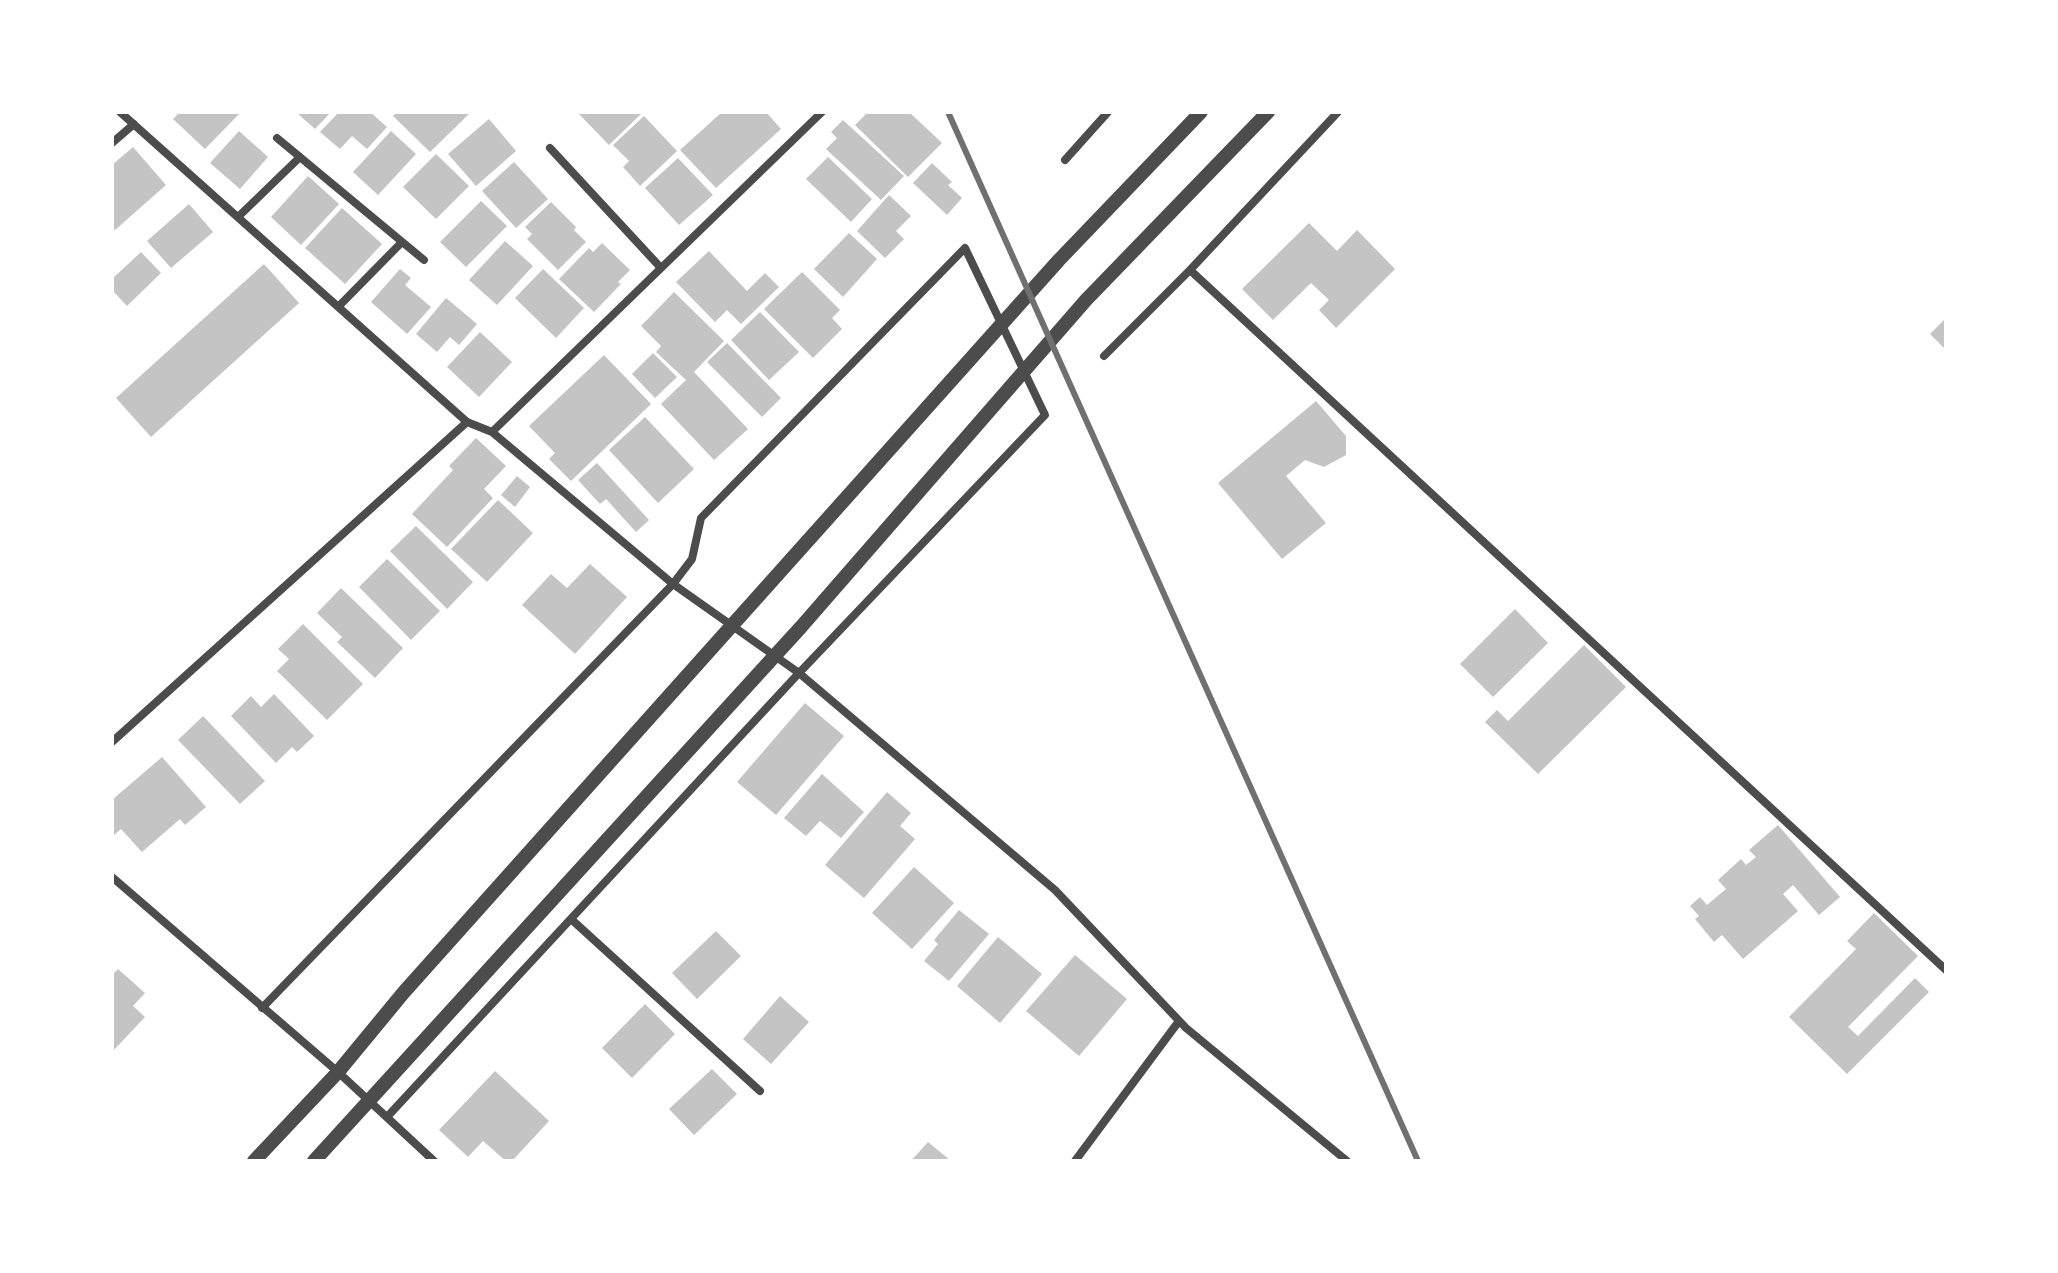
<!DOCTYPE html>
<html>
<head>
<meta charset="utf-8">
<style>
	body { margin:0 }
	#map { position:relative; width:2058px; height:1273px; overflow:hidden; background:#fff; font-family:Rubik,sans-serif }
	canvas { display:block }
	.frame { position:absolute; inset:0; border:114px solid #fff; pointer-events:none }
</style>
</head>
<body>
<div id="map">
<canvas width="2058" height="1273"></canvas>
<div class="frame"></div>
</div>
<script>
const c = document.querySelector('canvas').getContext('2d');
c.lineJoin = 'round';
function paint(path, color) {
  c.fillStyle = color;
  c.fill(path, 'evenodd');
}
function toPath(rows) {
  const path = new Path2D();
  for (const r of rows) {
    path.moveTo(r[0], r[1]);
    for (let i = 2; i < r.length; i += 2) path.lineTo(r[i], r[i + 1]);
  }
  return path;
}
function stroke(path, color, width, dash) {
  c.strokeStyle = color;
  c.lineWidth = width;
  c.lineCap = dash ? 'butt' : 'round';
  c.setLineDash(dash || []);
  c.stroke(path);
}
paint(toPath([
	[180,112,241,112,205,149,173,119],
	[296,112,331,112,315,129],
	[339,112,370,112,387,127,367,149,352,136,340,149,320,132],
	[397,112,471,112,430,152,393,116],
	[577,112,640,112,641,114,609,145],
	[722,112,766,112,781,129,716,188,680,150],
	[868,112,909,112,942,143,908,177,855,125],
	[644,116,677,151,640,186,623,167,629,161,613,145],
	[489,119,516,151,476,186,448,154],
	[843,120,904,176,881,200,826,149,837,138,831,132],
	[239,131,268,157,240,189,210,163],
	[391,131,416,154,378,195,353,172],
	[133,147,166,185,115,230,112,227,112,165],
	[436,154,469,186,436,219,403,187],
	[828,157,872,199,851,222,806,179],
	[678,158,713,195,679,225,645,188],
	[514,162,548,199,516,228,482,191],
	[932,163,952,182,948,185,962,198,947,215,913,183],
	[308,176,339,204,301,245,271,217],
	[889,195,911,216,896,231,904,239,885,258,857,231],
	[481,201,507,226,466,267,440,242],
	[551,202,576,227,574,230,586,242,558,270,527,239,532,234,525,227],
	[189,204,213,232,171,268,147,241],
	[342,208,382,244,345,284,305,248],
	[1309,223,1337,251,1357,230,1395,269,1336,328,1319,310,1329,300,1311,283,1273,320,1242,289],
	[849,233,877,259,843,297,814,269],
	[505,241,533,266,497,305,469,280],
	[602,243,630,270,618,282,621,284,594,312,559,279,589,248,593,252],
	[709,251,747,291,765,273,779,287,741,324,727,310,715,322,676,282],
	[141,252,161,273,127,306,112,290,112,279],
	[264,264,299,303,151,437,116,398],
	[400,269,411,278,405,285,431,307,407,334,371,302],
	[543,269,584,308,556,338,515,298],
	[802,272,840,310,832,318,842,329,813,358,764,309],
	[674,292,724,341,694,372,748,429,714,460,661,404,686,380,656,352,661,346,641,326],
	[446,298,477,324,459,345,450,337,437,352,416,334],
	[760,312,799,352,769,380,731,340],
	[1946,318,1946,350,1930,334],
	[480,332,512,362,479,397,447,367],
	[727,343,781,398,762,417,707,362],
	[653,353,677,377,655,398,632,374],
	[604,355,651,404,571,481,549,459,555,453,529,426],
	[1316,401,1346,436,1346,455,1324,467,1305,460,1286,476,1326,523,1282,559,1218,483],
	[645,417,694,469,658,503,609,450],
	[476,438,506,466,484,489,493,498,447,547,412,514,453,470,449,466],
	[597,463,649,520,636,532,606,499,600,504,578,480],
	[517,476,530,487,515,507,501,495],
	[498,500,533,533,487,582,451,549],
	[416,526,473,582,447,609,390,551],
	[387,559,440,611,411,640,359,587],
	[590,564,627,597,575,654,522,605,551,574,567,588],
	[341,588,403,648,375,678,337,642,342,637,317,613],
	[1515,609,1548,643,1493,697,1460,664],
	[303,624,363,684,327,720,277,671,289,659,278,649],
	[1584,645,1626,687,1538,774,1485,722,1497,710,1508,721],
	[274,694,314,736,297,752,292,747,276,763,231,716,251,696,261,707],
	[805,703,844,736,776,815,737,782],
	[203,716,265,781,240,804,178,740],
	[162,757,206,807,185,825,180,819,142,852,121,829,112,837,112,800],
	[822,774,864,812,841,838,820,821,806,836,784,818],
	[887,792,911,813,900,826,915,839,864,898,825,865],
	[1778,825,1840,897,1819,915,1793,885,1783,894,1798,911,1743,959,1722,935,1714,942,1695,919,1699,916,1690,906,1700,897,1707,905,1726,889,1718,880,1741,859,1746,865,1756,857,1749,850],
	[914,867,954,903,912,949,872,913],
	[959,910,989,934,949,981,924,961,938,944,934,940],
	[1874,913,1918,956,1848,1027,1858,1036,1915,978,1929,992,1847,1074,1789,1017,1856,949,1847,941],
	[716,931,741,956,697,999,672,973],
	[998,937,1042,974,1000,1023,957,986],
	[1075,955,1127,999,1079,1056,1026,1011],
	[118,969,145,993,133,1006,145,1017,112,1052,112,975],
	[780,996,809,1022,771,1064,743,1039],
	[645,1004,675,1034,632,1078,602,1048],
	[712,1069,737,1094,694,1135,669,1109],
	[495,1071,549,1121,512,1161,506,1161,483,1141,468,1157,439,1130],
	[928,1142,951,1161,911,1161]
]), '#c4c4c4');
stroke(toPath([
	[120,112,467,422,492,432,673,584,799,673,1055,890,1186,1028,1347,1161],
	[277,138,424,260],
	[112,143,134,124],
	[550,148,661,268],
	[1065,160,1108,112],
	[238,217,300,157],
	[1190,270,1338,112],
	[338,307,402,242],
	[1104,356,1190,270,1946,970],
	[492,432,822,112],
	[112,742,467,422],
	[112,877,338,1072,434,1161],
	[571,919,760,1091],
	[262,1008,673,584,692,559,701,518,965,248,1045,415,799,673,387,1117],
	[1075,1161,1179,1021]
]), '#4c4c4c', 8);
stroke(toPath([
	[254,1161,338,1072,404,992,1059,260,1201,112],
	[314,1161,801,627,1086,300,1268,112]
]), '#4c4c4c', 14);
stroke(toPath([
	[948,112,1418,1161]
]), '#707070', 6);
</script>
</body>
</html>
